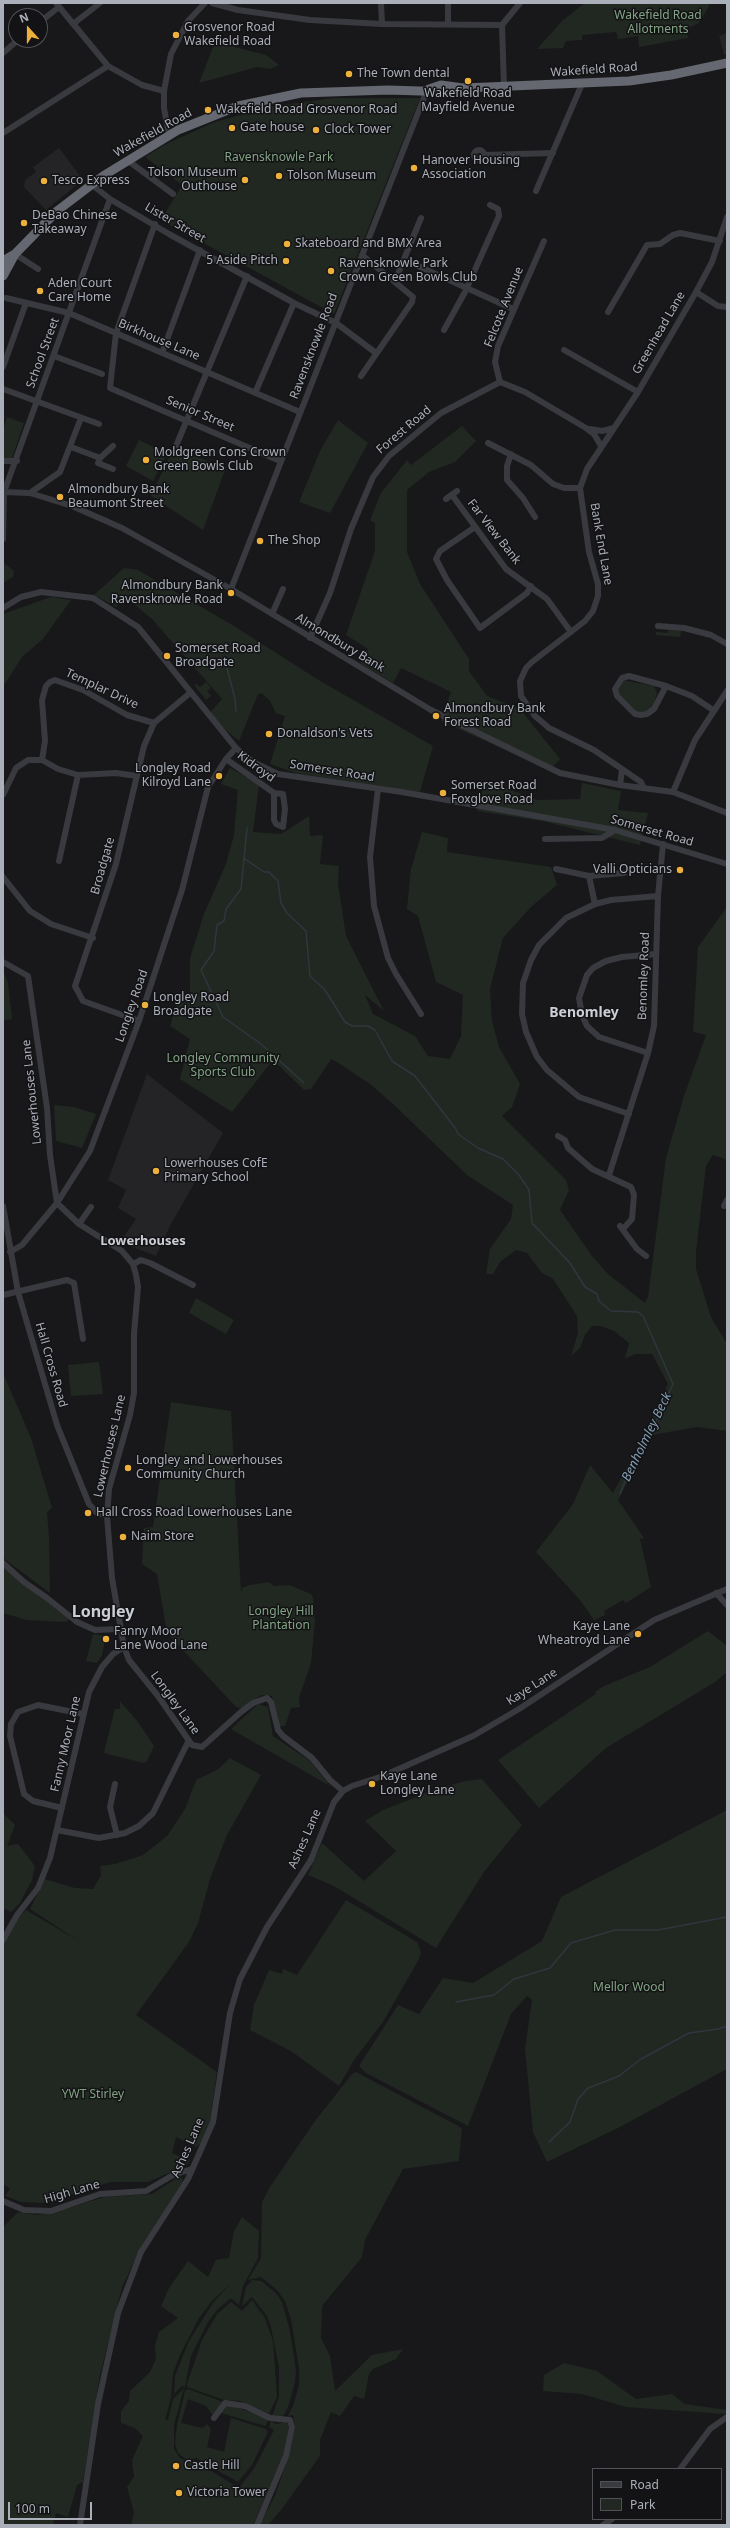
<!DOCTYPE html>
<html>
<head>
<meta charset="utf-8">
<style>
	body { margin:0 }
	#map { position:relative; width:730px; height:2528px; overflow:hidden; background:#18181a; font-family:"Noto Sans",sans-serif }
	canvas { display:block }
	.frame { position:absolute; inset:0; border:4px solid #abafb9; pointer-events:none }
	.legend { position:absolute; left:592px; top:2468px; width:130px; height:52px; box-sizing:border-box; background:#131315; border:1px solid #505157; margin:0; padding:5px 7px; list-style:none; font-size:12px; color:#abafb9 }
	.legend li { display:flex; align-items:center; gap:8px; height:20px }
	.legend b { width:20px; border:1px solid #505157 }
	.north { position:absolute; left:8px; top:8px; width:40px; height:40px; box-sizing:border-box; background:#131315; border:1px solid #505157; border-radius:50%; rotate:339deg; font-size:11px; font-weight:700; line-height:16px; text-align:center; color:#abafb9 }
	.north::after { content:''; display:block; margin:auto; width:14px; height:18px; background:#edb03d; clip-path:polygon(50% 0,100% 100%,50% 72%,0 100%) }
	.scale { position:absolute; left:8px; top:2502px; width:84px; height:18px; box-sizing:border-box; border:2px solid #abafb9; border-top:0; padding-left:5px; font-size:12px; line-height:14px; white-space:nowrap; color:#abafb9; -webkit-text-stroke:3px #131315; paint-order:stroke }
</style>
</head>
<body>
<div id="map">
<canvas width="730" height="2528"></canvas>
<div class="frame"></div>
<ul class="legend">
<li><b style="height:5px;background:#393a3f"></b>Road</li>
<li><b style="height:11px;background:#202821"></b>Park</li>
</ul>
<div class="north">N</div>
<div class="scale">100 m</div>
</div>
<script>
const c = document.querySelector('canvas').getContext('2d');
c.lineJoin = 'round';
function paint(path, color) {
  c.fillStyle = color;
  c.fill(path, 'evenodd');
}
function toPath(rows) {
  const path = new Path2D();
  for (const r of rows) {
    if (r.length === 3) {
      path.moveTo(r[0] + r[2], r[1]);
      path.arc(r[0], r[1], r[2], 0, 2 * Math.PI);
      continue;
    }
    path.moveTo(r[0], r[1]);
    for (let i = 2; i < r.length; i += 2) path.lineTo(r[i], r[i + 1]);
  }
  return path;
}
function stroke(path, color, width, dash) {
  c.strokeStyle = color;
  c.lineWidth = width;
  c.lineCap = dash ? 'butt' : 'round';
  c.setLineDash(dash || []);
  c.stroke(path);
}
function label(font, color, halo, rows, align = 'center') {
  c.font = font + ' "Noto Sans",sans-serif';
  c.lineWidth = 3;
  c.setLineDash([]);
  c.textBaseline = 'middle';
  c.strokeStyle = halo;
  c.fillStyle = color;
  for (const [text, x, y, turn = 0] of rows) {
    c.save();
    c.translate(x, y);
    c.rotate((+turn || 0) * Math.PI / 180);
    c.textAlign = isNaN(turn) ? turn : align;
    if (halo) c.strokeText(text, 0, 0);
    c.fillText(text, 0, 0);
    c.restore();
  }
}
paint(toPath([
	[727,33,727,54,724,55,719,36],
	[59,148,83,180,46,210,24,187,25,180,36,172,33,167],
	[147,1074,223,1133,171,1224,156,1256,120,1242,136,1219,118,1208,126,1190,108,1180]
]), '#242427');
paint(toPath([
	[585,3,709,3,709,6,699,23,686,29,688,38,639,47,638,36,618,39,616,32,582,35,582,40,566,41,563,48,537,49,563,20],
	[215,42,266,55,279,65,270,69,257,67,199,83],
	[333,98,420,98,334,314,161,220,182,185,145,157,164,145,215,122,269,107],
	[7,417,24,423,12,458,3,458,3,430],
	[338,420,368,443,330,513,299,502,320,451],
	[462,426,476,441,455,462,429,472,407,490,407,552,420,584,469,659,469,671,487,696,520,709,560,759,550,770,441,721,451,692,401,668,393,683,360,663,368,649,346,635,375,551,375,523,370,520,381,493,407,460,411,465],
	[139,440,167,454,153,481,126,466],
	[173,449,226,467,203,530,151,496],
	[3,562,14,571,13,577,3,583],
	[124,568,138,570,234,626,317,679,433,746,420,792,296,773,270,764,285,716,276,713,270,701,262,693,258,694,239,741,208,715,222,699,152,619,127,598,116,607,94,595],
	[51,597,71,600,43,639,22,657,3,687,3,614],
	[668,630,681,631,680,637,656,635,656,632,668,633],
	[622,680,654,686,657,693,653,706,646,713,636,712,618,696,617,687],
	[206,682,211,688,207,691,211,696,206,700,194,685,196,684,200,687],
	[230,768,259,784,253,832,281,834,309,816,310,836,323,835,320,864,339,866,338,884,346,936,384,1011,365,995,373,1014,415,1036,428,1056,450,1059,461,1036,463,995,436,982,418,916,407,909,411,869,422,832,448,838,447,852,551,867,557,885,531,907,503,938,490,989,492,1021,499,1047,520,1084,512,1107,502,1116,566,1180,569,1190,560,1210,592,1256,608,1274,645,1303,648,1297,666,1158,684,1096,706,1035,693,1032,698,947,727,907,727,1160,713,1155,706,1166,696,1252,696,1269,711,1317,727,1344,727,1431,697,1427,652,1435,618,1500,644,1538,640,1539,651,1587,626,1603,623,1600,604,1611,605,1615,594,1620,580,1600,536,1552,573,1504,590,1465,613,1493,647,1430,668,1384,652,1354,636,1354,625,1358,629,1343,614,1331,601,1326,592,1326,585,1335,580,1348,571,1356,578,1333,577,1316,553,1279,542,1273,527,1253,516,1250,500,1262,493,1274,486,1274,490,1249,511,1219,513,1205,467,1175,393,1104,370,1084,337,1062,331,1059,311,1089,304,1090,273,1060,232,1112,180,1079,190,1039,170,1026,178,1000,190,997,190,958,204,914,226,864,234,835,238,790,221,784],
	[485,780,537,800,580,799,582,783,621,791,618,810,648,813,640,845,542,821,477,811],
	[3,970,8,983,12,1019,3,1021],
	[54,1105,74,1107,96,1114,82,1148,56,1141],
	[196,1298,234,1320,226,1334,189,1313],
	[99,1362,103,1394,71,1396,68,1365],
	[3,1373,31,1438,52,1508,47,1512,49,1537,50,1593,3,1558],
	[171,1402,231,1411,241,1592,242,1588,250,1585,269,1582,274,1586,289,1585,311,1594,313,1598,315,1622,311,1663,299,1698,300,1707,291,1708,285,1726,279,1726,272,1696,262,1695,241,1708,236,1707,167,1633,157,1574,142,1564,144,1528,153,1527],
	[3,1565,70,1616,67,1622,27,1620,3,1613],
	[708,1631,727,1646,727,1672,715,1682,606,1748,539,1808,498,1760,596,1694,595,1692,604,1686,650,1667],
	[93,1634,106,1636,102,1655,97,1663,86,1661],
	[120,1701,138,1722,154,1746,147,1761,144,1763,104,1753,115,1709,120,1709],
	[258,1704,268,1707,273,1736,310,1761,330,1786,231,1729],
	[230,1758,261,1775,227,1835,210,1879,198,1923,189,1942,136,2015,217,2072,210,2121,201,2143,196,2147,176,2137,172,2153,190,2161,185,2166,148,2182,110,2182,45,2203,21,2202,5,2196,10,2189,3,2184,3,1943,18,1918,26,1910,79,1941,30,1909,45,1879,75,1888,93,1889,101,1875,100,1866,115,1864,143,1855,167,1836,185,1809,196,1780,217,1770],
	[482,1779,522,1825,484,1872,436,1948,334,1886,308,1875,322,1843,364,1881,396,1851,365,1821,383,1810,434,1790,465,1781],
	[727,1810,727,2069,618,2128,547,2162,533,2132,525,2049,532,2000,527,1996,511,2014,468,2126,366,2073,359,2066,398,2005,419,2014,443,1978,473,1983,542,1941,561,1897],
	[3,1813,15,1825,7,1846,18,1844,35,1866,32,1880,20,1903,11,1912,3,1908],
	[346,1900,417,1942,421,1952,419,1959,383,2022,354,2060,339,2086,291,2051,250,2030,254,2005,269,1970,282,1974,283,1969,297,1975],
	[356,2072,462,2128,459,2161,403,2169,365,2240,362,2257,322,2306,321,2338,330,2356,335,2391,372,2355,403,2349,396,2359,373,2369,369,2374,364,2399,354,2396,340,2416,331,2412,320,2440,320,2456,281,2510,268,2525,259,2525,275,2496,288,2457,295,2427,293,2415,288,2416,293,2406,299,2385,299,2368,291,2319,285,2301,277,2290,261,2277,248,2280,261,2258,262,2202,270,2187,315,2121,352,2074],
	[180,2176,183,2180,181,2185,144,2242,122,2287,100,2375,83,2482,77,2485,68,2517,56,2513,53,2525,3,2525,3,2227,18,2212,36,2215,52,2213,104,2197,152,2194],
	[242,2217,259,2231,258,2258,243,2286,239,2305,231,2298,217,2310,208,2322,191,2356,185,2387,182,2386,174,2394,175,2376,189,2341,213,2303,230,2284,212,2301,199,2318,180,2355,173,2373,171,2398,165,2420,168,2420,173,2399,184,2388,174,2425,174,2449,179,2457,188,2463,194,2460,237,2487,240,2487,255,2467,274,2430,269,2427,271,2421,276,2424,286,2422,289,2426,284,2455,253,2525,131,2525,134,2513,127,2487,134,2477,132,2460,143,2436,135,2428,121,2423,121,2411,129,2401,130,2391,150,2372,156,2359,155,2345,159,2332,178,2318,161,2306,169,2288,188,2261,208,2277,216,2260,229,2258,234,2231],
	[252,2280,261,2281,276,2293,282,2302,290,2331,296,2370,295,2383,288,2407,284,2415,280,2416,272,2416,279,2397,279,2367,271,2327,267,2316,252,2297,242,2306,246,2287],
	[252,2300,265,2318,273,2341,277,2397,269,2414,240,2401,224,2400,187,2387,187,2384,202,2340,217,2314,231,2302,242,2311],
	[564,2363,597,2371,636,2399,672,2394,685,2404,727,2410,727,2412,725,2414,626,2407,582,2394,543,2391,544,2375],
	[188,2389,269,2419,265,2426,218,2412,212,2414,206,2406,188,2399,181,2423,203,2428,207,2424,211,2429,207,2447,224,2452,231,2418,266,2429,268,2432,252,2465,238,2482,196,2458,187,2460,178,2453,175,2444,177,2425,185,2391]
]), '#202821');
stroke(toPath([
	[227,668,235,699,236,712],
	[247,828,241,889,226,909,224,921,217,925,214,951,201,970,223,1017,261,1044,304,1083],
	[245,859,264,872,269,872,278,881,281,903,287,913,306,931,310,976,325,990,345,1022,352,1026,368,1026,375,1030,392,1061,415,1076,456,1129,458,1134,478,1148,503,1159,519,1175,529,1190,532,1223,570,1263,585,1287,597,1294,599,1301,611,1311,638,1312,643,1316,673,1384,648,1439,632,1464,620,1494],
	[456,2002,494,1995,514,1979,550,1968,571,1943,615,1930,658,1930,727,1917],
	[549,2142,570,2122,578,2099,588,2088,619,2076,641,2059,689,2033,718,2029,727,2026]
]), '#2e373e', 1.5);
stroke(toPath([
	[56,3,108,66,142,85,164,91],
	[212,3,238,10,310,20,382,24,502,25],
	[381,3,382,24],
	[40,22,59,7],
	[73,24,100,3],
	[448,24,448,3],
	[3,53,18,40],
	[504,86,502,25,520,3],
	[3,133,108,66],
	[169,135,164,108,164,91,171,54,188,21,205,3],
	[479,155,5],
	[484,155,553,153],
	[127,160,173,194],
	[91,184,110,199,169,234,294,303,336,323,376,353],
	[536,191,582,84],
	[155,224,116,333,110,388,280,461],
	[15,254,38,269],
	[402,264,416,265,513,309],
	[395,281,421,218],
	[696,292,718,306,727,307],
	[6,298,69,313,300,412],
	[608,312,647,245,660,244,673,235,680,233,720,241],
	[444,330,465,292,499,216,498,209,490,205],
	[564,350,638,392],
	[162,353,200,250],
	[54,356,102,374],
	[3,367,26,303],
	[361,376,412,302,413,297,362,255],
	[500,382,495,362,498,346,544,241],
	[3,389,99,424],
	[255,393,294,303],
	[590,429,602,431,614,428],
	[488,443,531,465,553,484,564,488,580,488],
	[176,446,247,276],
	[71,447,100,458,98,463,113,469],
	[511,454,507,466,507,480,523,498,535,517],
	[100,458,113,446],
	[3,461,17,461],
	[3,492,30,493,72,506,122,528,231,589,431,710,560,773,620,785,673,792,727,813],
	[30,493,60,472,81,418],
	[452,495,506,569,547,599,571,632],
	[446,499,457,491],
	[475,527,440,551,436,559,447,580,480,628,527,593,531,586],
	[3,539,4,492,110,199],
	[231,589,427,90],
	[3,608,21,597,41,592,93,598,138,627,236,748,253,762,278,774,402,792,615,830,727,864],
	[272,614,283,589],
	[658,626,684,628,711,635,727,644],
	[310,638,330,593,351,529,373,477,389,456,441,413,500,382,525,392,586,428,594,434,601,446],
	[666,686,629,676,622,678,615,689,617,696,635,714,641,715,647,714,654,709,666,686,692,696,713,710],
	[226,759,274,793,283,794,285,809,283,827,276,824,274,820,274,793],
	[42,760,45,741,42,700,46,686,50,682,55,680,83,690,127,715,154,723],
	[620,785,622,770],
	[644,788,641,782,594,750,549,728,535,716,521,696,520,681,526,668,532,662,585,621,593,611,598,596,598,584,589,552,580,488,583,480,587,469,638,392,696,292,712,262,727,217],
	[378,789,370,857,374,906,388,958,396,974,421,1014],
	[673,792,695,740,727,691],
	[3,795,16,768,28,760,42,760,58,769,78,775,116,773,137,776],
	[545,839,602,838,615,830],
	[59,861,78,775],
	[556,869,589,876,595,904],
	[589,876,624,873],
	[3,877,30,911,51,924,93,938],
	[3,962,28,976,47,1108,50,1155,57,1203,79,1224,122,1251,133,1264,136,1275,138,1287,134,1334,134,1393,130,1415,109,1489,107,1516,112,1578,124,1647,129,1660,158,1696,192,1745,202,1747,241,1712,253,1703,267,1698,271,1702,278,1730,283,1736,312,1758,330,1780,343,1791],
	[139,1021,83,1001,75,986,116,864,144,746,154,723,190,693],
	[648,1053,599,1037,587,1026,582,1015,579,998,587,975,593,968,606,961,622,957,656,954],
	[629,1114,579,1097,547,1070,537,1057,526,1032,522,1014,523,983,531,960,539,945,566,918,595,904,611,900,658,896],
	[558,1136,565,1140,568,1148,592,1169,631,1187,634,1195,632,1219,623,1229],
	[609,1175,648,1053,654,1026,658,896,663,844],
	[3,1206,18,1292,57,1425,89,1504,97,1513,107,1516],
	[724,1206,727,1200],
	[79,1224,91,1207],
	[620,1226,637,1249,646,1256],
	[10,1252,22,1245,57,1203,90,1151,139,1021,182,890,208,787,226,759,236,748],
	[133,1264,141,1260,150,1263,193,1285],
	[3,1295,67,1280,74,1283,83,1339],
	[3,1563,24,1582,47,1598,77,1622,95,1630,120,1629],
	[716,1593,727,1605],
	[115,1784,110,1807,117,1835],
	[62,1808,33,1801,24,1794,10,1736,11,1724,18,1712,38,1705,83,1714],
	[57,1830,99,1838,125,1833,139,1826,153,1813,188,1742],
	[3,1940,17,1915,38,1888,50,1858,89,1692,102,1667,113,1654,124,1647],
	[3,2201,24,2210,51,2211,100,2194,146,2191,173,2175,192,2169],
	[214,2418,225,2403,245,2406,270,2418,290,2420,292,2427,286,2456,257,2525],
	[680,2469,710,2429,727,2417],
	[80,2525,98,2404,118,2313,141,2252,188,2179,213,2122,230,2013,240,1979,267,1927,311,1860,334,1802,343,1791,352,1786,383,1776,473,1736,519,1709,654,1620,727,1589],
	[603,2525,612,2519]
]), '#393a3f', 6);
stroke(toPath([
	[429,89,441,85,463,88],
	[3,261,15,254,57,211,103,176,178,130,238,106,301,93,388,90,451,92,464,88,629,81,671,75,727,63],
	[3,276,15,254]
]), '#656870', 9);
for (const [x, y, r, color] of [
	[176,35,4,"#edb03d"],
	[349,74,4,"#edb03d"],
	[468,81,4,"#edb03d"],
	[208,110,4,"#edb03d"],
	[232,128,4,"#edb03d"],
	[316,130,4,"#edb03d"],
	[414,168,4,"#edb03d"],
	[279,176,4,"#edb03d"],
	[245,180,4,"#edb03d"],
	[44,181,4,"#edb03d"],
	[24,223,4,"#edb03d"],
	[287,244,4,"#edb03d"],
	[286,261,4,"#edb03d"],
	[331,271,4,"#edb03d"],
	[40,291,4,"#edb03d"],
	[146,460,4,"#edb03d"],
	[60,497,4,"#edb03d"],
	[260,541,4,"#edb03d"],
	[231,593,4,"#edb03d"],
	[167,656,4,"#edb03d"],
	[436,716,4,"#edb03d"],
	[269,734,4,"#edb03d"],
	[219,776,4,"#edb03d"],
	[443,793,4,"#edb03d"],
	[680,870,4,"#edb03d"],
	[145,1005,4,"#edb03d"],
	[156,1171,4,"#edb03d"],
	[128,1468,4,"#edb03d"],
	[88,1513,4,"#edb03d"],
	[123,1537,4,"#edb03d"],
	[638,1634,4,"#edb03d"],
	[106,1639,4,"#edb03d"],
	[372,1784,4,"#edb03d"],
	[176,2466,4,"#edb03d"],
	[179,2493,4,"#edb03d"]
]) {
  const dot = new Path2D();
  dot.arc(x, y, r, 0, 2 * Math.PI);
  c.fillStyle = color;
  c.fill(dot);
  stroke(dot, '#131315', 1.5);
}
label('12px', '#82a484', '#131315', [
	["Wakefield Road",658,16],
	["Allotments",658,30],
	["Ravensknowle Park",279,158],
	["Longley Community",223,1059],
	["Sports Club",223,1073],
	["Longley Hill",281,1612],
	["Plantation",281,1626],
	["Mellor Wood",629,1988],
	["YWT Stirley",93,2095]
]);
label('12px', '#abafb9', '#131315', [
	["Grosvenor Road",184,28],
	["Wakefield Road",184,42],
	["The Town dental",357,74],
	["Wakefield Road",468,94,"center"],
	["Mayfield Avenue",468,108,"center"],
	["Wakefield Road Grosvenor Road",216,110],
	["Gate house",240,128],
	["Clock Tower",324,130],
	["Hanover Housing",422,161],
	["Association",422,175],
	["Tolson Museum",237,173,"right"],
	["Outhouse",237,187,"right"],
	["Tolson Museum",287,176],
	["Tesco Express",52,181],
	["DeBao Chinese",32,216],
	["Takeaway",32,230],
	["Skateboard and BMX Area",295,244],
	["5 Aside Pitch",278,261,"right"],
	["Ravensknowle Park",339,264],
	["Crown Green Bowls Club",339,278],
	["Aden Court",48,284],
	["Care Home",48,298],
	["Moldgreen Cons Crown",154,453],
	["Green Bowls Club",154,467],
	["Almondbury Bank",68,490],
	["Beaumont Street",68,504],
	["The Shop",268,541],
	["Almondbury Bank",223,586,"right"],
	["Ravensknowle Road",223,600,"right"],
	["Somerset Road",175,649],
	["Broadgate",175,663],
	["Almondbury Bank",444,709],
	["Forest Road",444,723],
	["Donaldson's Vets",277,734],
	["Longley Road",211,769,"right"],
	["Kilroyd Lane",211,783,"right"],
	["Somerset Road",451,786],
	["Foxglove Road",451,800],
	["Valli Opticians",672,870,"right"],
	["Longley Road",153,998],
	["Broadgate",153,1012],
	["Lowerhouses CofE",164,1164],
	["Primary School",164,1178],
	["Longley and Lowerhouses",136,1461],
	["Community Church",136,1475],
	["Hall Cross Road Lowerhouses Lane",96,1513],
	["Naim Store",131,1537],
	["Kaye Lane",630,1627,"right"],
	["Wheatroyd Lane",630,1641,"right"],
	["Fanny Moor",114,1632],
	["Lane Wood Lane",114,1646],
	["Kaye Lane",380,1777],
	["Longley Lane",380,1791],
	["Castle Hill",184,2466],
	["Victoria Tower",187,2493]
], 'left');
label('12px', '#abafb9', '#131315', [
	["Wakefield Road",594,70,-4],
	["Wakefield Road",153,133,-29],
	["Lister Street",175,223,30],
	["Felcote Avenue",504,307,-68],
	["Greenhead Lane",659,333,-60],
	["Birkhouse Lane",159,340,23],
	["Ravensknowle Road",314,346,-69],
	["School Street",43,353,-70],
	["Senior Street",200,414,23],
	["Forest Road",404,430,-40],
	["Far View Bank",494,532,52],
	["Bank End Lane",601,544,80],
	["Almondbury Bank",340,643,31],
	["Templar Drive",102,689,25],
	["Kidroyd",256,767,36],
	["Somerset Road",332,771,9],
	["Somerset Road",652,831,16],
	["Broadgate",103,866,-74],
	["Benomley Road",644,976,-88],
	["Longley Road",132,1006,-71],
	["Lowerhouses Lane",32,1092,-96],
	["Hall Cross Road",51,1365,74],
	["Lowerhouses Lane",110,1446,-77],
	["Kaye Lane",532,1687,-33],
	["Longley Lane",175,1703,54],
	["Fanny Moor Lane",66,1744,-77],
	["Ashes Lane",305,1839,-66],
	["Ashes Lane",188,2148,-66],
	["High Lane",72,2192,-16]
]);
label('bold 13px', '#ccced6', '#131315', [
	["Lowerhouses",143,1241]
]);
label('italic 13px', '#839db3', '#131315', [
	["Benholmley Beck",647,1437,-64]
]);
label('bold 14px', '#ccced6', '#131315', [
	["Benomley",584,1013]
]);
label('bold 16px', '#ccced6', '#131315', [
	["Longley",103,1612]
]);
</script>
</body>
</html>
